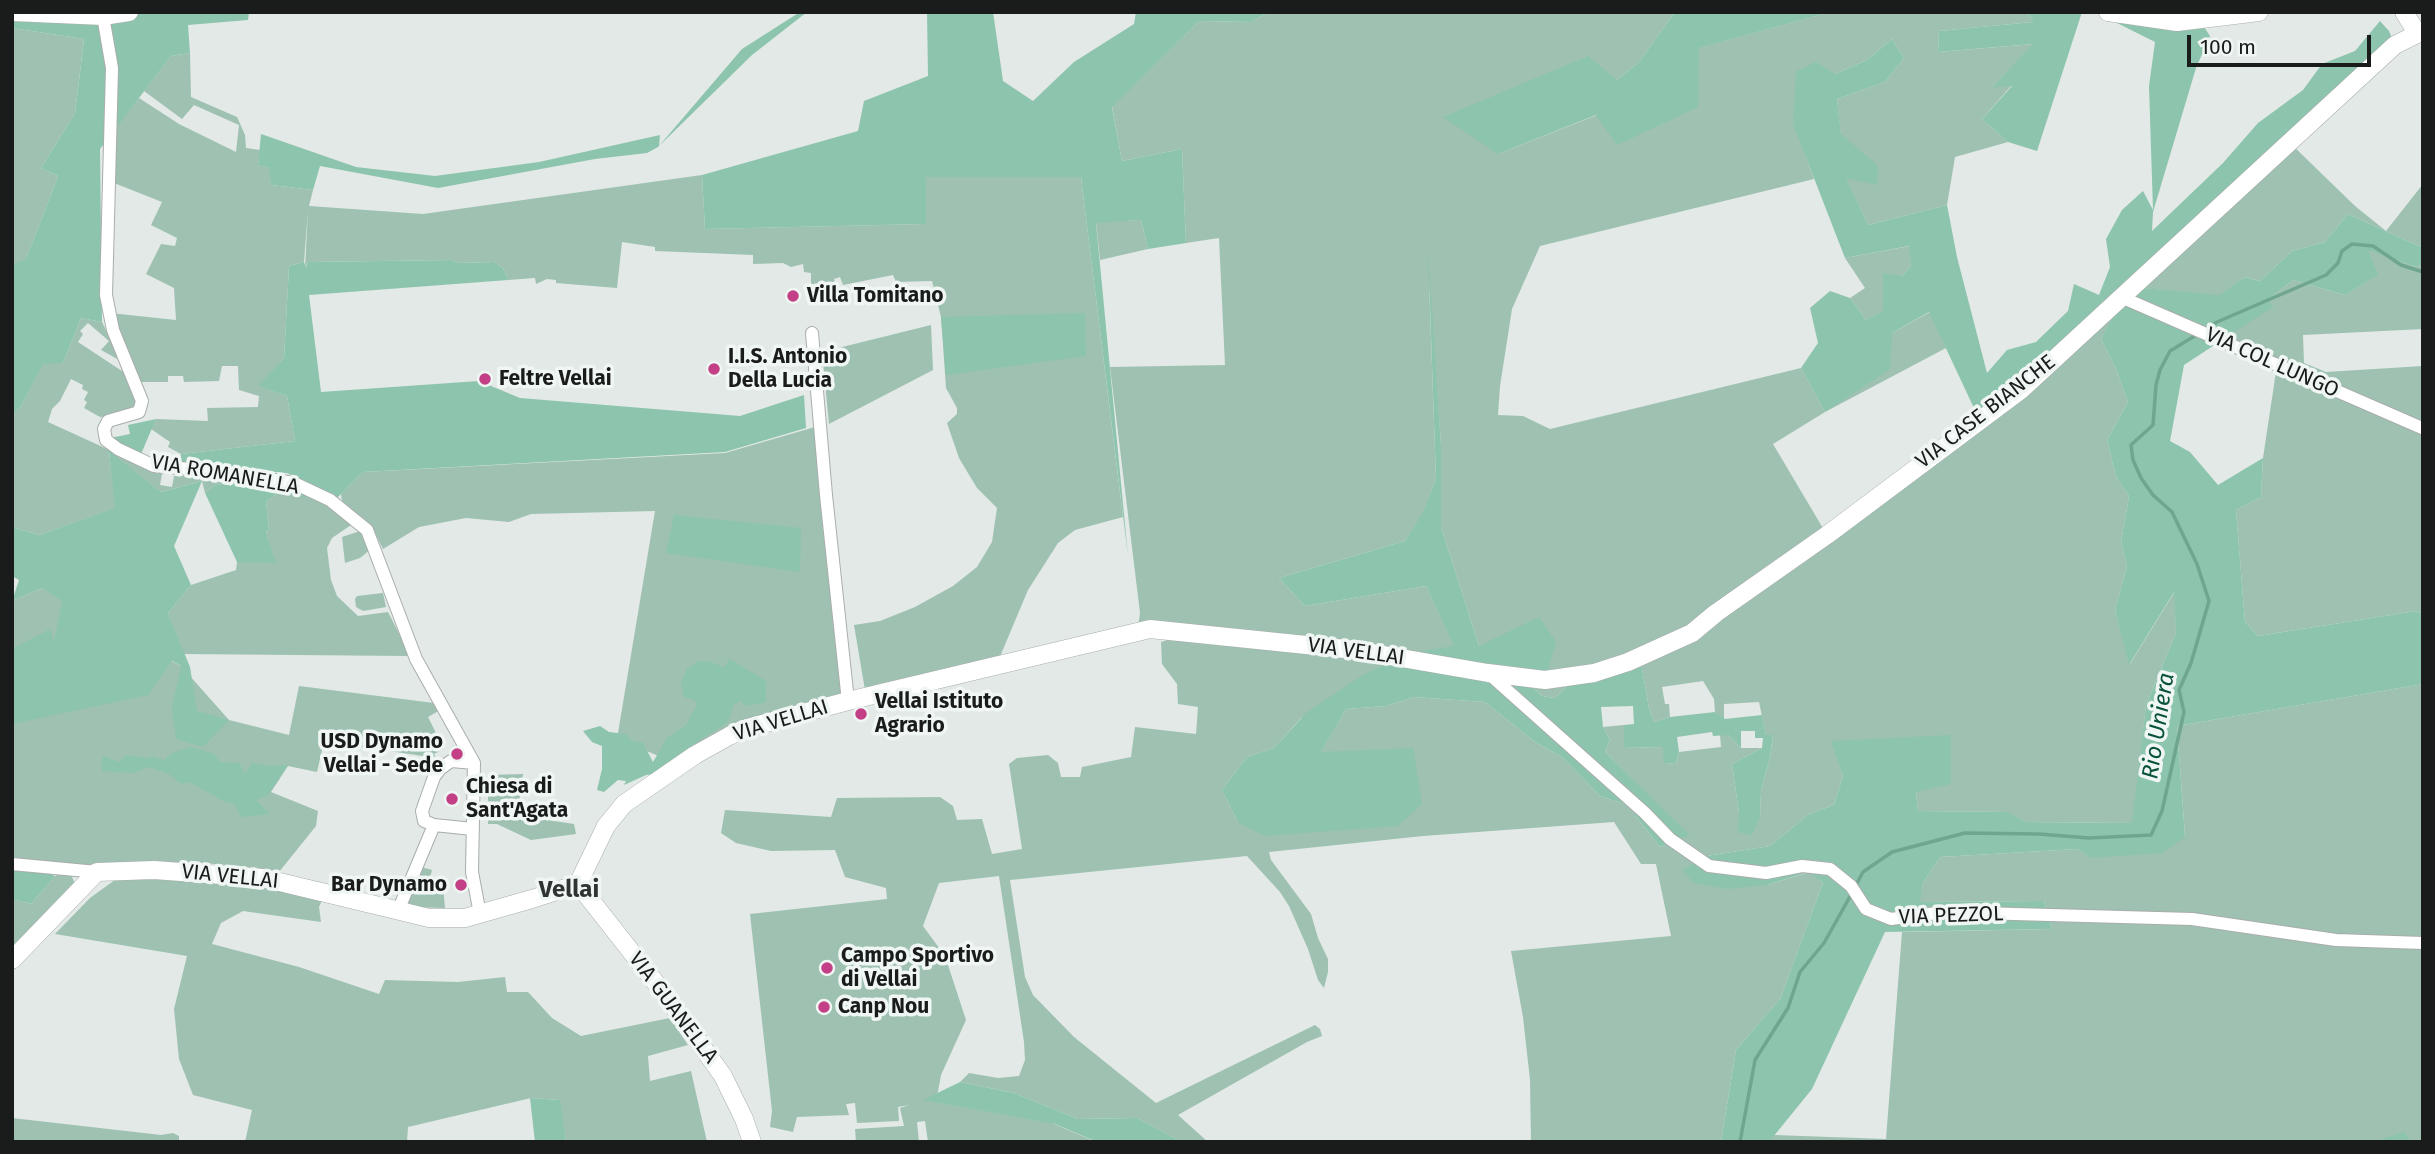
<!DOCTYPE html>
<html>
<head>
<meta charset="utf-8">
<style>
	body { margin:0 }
	#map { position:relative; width:2435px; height:1154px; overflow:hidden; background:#e2e9e6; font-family:"Fira Sans",sans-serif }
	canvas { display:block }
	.frame { position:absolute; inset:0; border:14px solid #1a1c1b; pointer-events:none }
	.scale { position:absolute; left:2187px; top:35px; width:184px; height:32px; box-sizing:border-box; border:4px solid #1a1c1b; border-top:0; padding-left:9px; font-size:21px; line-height:24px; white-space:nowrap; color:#1a1c1b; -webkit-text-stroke:5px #eff6f3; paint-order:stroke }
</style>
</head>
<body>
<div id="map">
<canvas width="2435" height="1154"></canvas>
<div class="frame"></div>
<div class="scale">100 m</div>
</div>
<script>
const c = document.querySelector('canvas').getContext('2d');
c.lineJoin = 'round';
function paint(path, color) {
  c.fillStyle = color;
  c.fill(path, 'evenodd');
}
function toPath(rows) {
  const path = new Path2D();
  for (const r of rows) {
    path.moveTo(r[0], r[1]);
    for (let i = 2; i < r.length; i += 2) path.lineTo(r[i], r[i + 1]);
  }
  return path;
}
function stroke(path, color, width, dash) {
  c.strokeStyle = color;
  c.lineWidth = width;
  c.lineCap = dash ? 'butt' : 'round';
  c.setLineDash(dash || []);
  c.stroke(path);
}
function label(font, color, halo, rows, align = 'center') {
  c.font = font + ' "Fira Sans",sans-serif';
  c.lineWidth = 7;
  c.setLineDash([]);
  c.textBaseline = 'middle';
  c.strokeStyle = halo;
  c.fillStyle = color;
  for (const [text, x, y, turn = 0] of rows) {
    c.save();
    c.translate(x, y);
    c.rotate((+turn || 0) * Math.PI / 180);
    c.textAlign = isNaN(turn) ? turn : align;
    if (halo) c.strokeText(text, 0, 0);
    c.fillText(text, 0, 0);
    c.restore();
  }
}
paint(toPath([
	[1268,12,1675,12,1639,62,1617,80,1498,154,1597,115,1698,48,1831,12,2028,12,2033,22,1939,31,1938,52,2034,44,1993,86,2012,85,1982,119,2008,142,1955,157,1947,205,1868,225,1845,177,1837,99,1885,82,1904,58,1892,39,1867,60,1835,74,1793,121,1814,179,1540,246,1512,309,1500,386,1498,415,1523,416,1550,429,1801,368,1825,412,1892,333,1930,312,1946,348,1825,412,1773,444,1827,535,2130,289,2101,339,2116,369,2128,402,2107,440,2116,477,2129,496,2121,542,2127,566,2115,610,2130,664,2175,591,2176,633,2146,705,2133,823,2026,822,2006,812,1918,811,1916,792,1832,741,1843,776,1834,805,1809,814,1770,846,1707,856,1767,885,1809,872,1823,883,1780,999,1736,1050,1721,1142,1531,1142,1530,1080,1523,1017,1511,951,1671,936,1656,864,1641,864,1614,822,1423,836,1269,852,1271,860,1311,914,1318,938,1328,959,1328,972,1324,988,1318,980,1308,949,1289,906,1280,892,1247,856,1010,880,1025,977,1033,995,1074,1037,1156,1103,1315,1025,1320,1029,1322,1036,1307,1042,1178,1115,1208,1142,1182,1142,1137,1118,1078,1119,1014,1093,960,1082,969,1073,998,1078,1019,1076,1025,1060,1024,1042,999,876,939,883,923,926,945,956,966,1020,941,1075,936,1102,1052,1123,1096,1142,928,1142,925,1121,917,1122,919,1142,856,1142,855,1129,904,1126,900,1108,909,1105,898,1107,899,1121,857,1123,855,1103,846,1104,849,1115,797,1117,793,1132,770,1127,772,1111,750,914,887,899,886,888,845,877,835,850,771,851,736,843,721,833,725,810,831,817,837,798,940,797,953,806,957,820,982,819,992,854,1022,849,1009,764,1017,758,1048,755,1058,763,1061,777,1080,777,1082,767,1131,757,1135,727,1196,734,1198,707,1178,704,1177,684,1162,664,1161,642,1184,635,1395,660,1301,718,1274,748,1247,757,1222,790,1238,822,1320,753,1346,709,1386,706,1414,697,1485,702,1535,742,1562,757,1600,796,1627,805,1660,847,1689,835,1605,752,1610,740,1603,727,1624,725,1624,748,1664,747,1664,764,1676,763,1679,752,1721,747,1720,735,1728,735,1741,748,1762,748,1732,764,1739,813,1760,817,1761,791,1770,757,1773,736,1766,735,1759,702,1724,704,1724,719,1715,712,1714,699,1703,681,1662,687,1665,704,1669,704,1670,717,1654,722,1649,708,1641,663,1545,680,1479,646,1441,527,1441,445,1429,281,1436,479,1423,513,1405,541,1279,578,1305,606,1426,586,1455,647,1396,655,1138,627,1140,613,1110,367,1225,365,1219,238,1186,243,1182,149,1122,161,1112,106,1199,21,1252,22],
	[12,28,84,39,75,113,41,168,58,176,26,259,12,279],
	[190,53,191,97,237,117,245,135,246,148,260,150,258,165,270,168,271,185,313,190,309,206,423,214,702,175,705,229,925,224,926,177,1081,177,1123,517,1075,530,1058,543,1028,590,999,659,865,690,854,625,880,621,915,607,953,586,977,567,992,542,997,508,977,488,959,458,947,423,957,414,957,408,946,388,941,317,932,281,896,282,893,275,843,285,840,277,834,279,837,290,828,289,825,282,811,286,811,273,804,272,803,264,791,267,783,263,753,264,753,255,655,251,655,247,622,242,617,288,556,283,556,280,547,279,536,284,535,278,508,280,503,268,494,262,457,263,452,260,308,262,305,269,308,210,304,262,289,266,284,358,259,386,287,396,295,441,181,454,168,447,170,442,151,429,156,419,208,421,207,408,258,407,259,396,239,390,238,366,222,366,219,381,184,382,183,376,168,376,168,382,139,382,110,313,176,320,174,288,146,274,161,244,175,246,177,238,151,225,162,202,109,181,110,133,139,98,179,124,236,152,239,125,194,105,182,119,144,91,171,56],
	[2289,142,2355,206,2386,231,2423,184,2423,248,2348,214,2325,242,2292,251,2260,281,2244,277,2220,296,2132,287],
	[1141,220,1148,249,1100,260,1096,222],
	[1910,246,1911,266,1902,276,1884,311,1866,320,1850,298,1865,288,1845,258],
	[2367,249,2416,267,2423,264,2423,329,2303,335,2304,363,2326,372,2423,366,2423,614,2416,611,2258,636,2245,622,2236,510,2261,497,2263,458,2277,365,2219,340,2273,306,2268,300,2293,280,2345,295,2377,275],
	[81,318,102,322,121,361,101,350,109,341,88,323,80,331,83,334,78,342,128,375,138,400,136,411,126,415,100,417,84,408,87,402,84,400,88,392,82,389,83,385,71,379,60,401,52,409,48,422,162,474,160,485,172,487,174,476,217,474,257,481,215,485,205,493,202,481,161,492,109,452,116,508,39,535,12,527,12,416,21,406,43,363,63,363],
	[931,325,933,370,829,424,822,352],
	[815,427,844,694,676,763,617,739,655,511,531,514,509,522,466,518,419,527,383,549,376,535,342,501,341,494,363,472,725,453],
	[294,485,329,505,354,523,332,538,327,548,331,580,337,596,358,616,388,612,409,653,407,656,184,654,168,613,191,585,236,570,237,562,275,562,266,532,269,530,266,502,280,491,309,498],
	[360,531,371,549,360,558,345,563,342,537],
	[42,588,63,600,54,643,12,658,12,601],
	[383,593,386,607,363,611,356,607,355,599,357,596],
	[171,661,181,666,229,720,289,735,299,686,434,703,442,709,428,717,444,749,434,754,436,758,324,741,317,772,288,766,271,792,318,811,316,826,279,872,248,867,192,862,67,865,12,858,12,711],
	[1530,684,1568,685,1555,698,1542,696],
	[2423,684,2423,1142,1769,1142,1774,1135,1886,1139,1902,932,2052,929,2044,901,1919,902,1923,883,1940,857,2078,849,2091,858,2185,836,2177,726],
	[523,774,518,811,488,801,488,775],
	[488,805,519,816,574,824,576,834,531,840,497,824,488,824],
	[421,867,432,870,429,881,443,886,445,908,410,907,407,905],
	[69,870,76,886,12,952,12,899,31,904,55,876],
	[119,877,234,879,323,898,319,907,321,922,243,911,221,923,212,944,299,967,379,994,385,980,458,982,505,977,507,992,528,992,552,1018,581,1036,670,1018,688,1045,648,1056,650,1081,691,1071,707,1142,566,1142,559,1100,531,1098,408,1127,407,1142,245,1142,252,1110,193,1095,179,1059,174,1009,187,956,55,934,90,898],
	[12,1118,161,1135,173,1133,179,1136,179,1142,12,1142]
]), '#9ec1b2');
paint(toPath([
	[79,12,249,12,248,20,188,25,190,53,171,56,100,149,102,322,81,318,63,363,43,364,21,406,12,416,12,265,26,259,58,176,41,168,75,113,84,39,12,28,12,17],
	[800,12,807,12,752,55,658,147,647,153,595,159,438,188,320,166,313,190,271,185,269,168,258,165,261,134,356,167,435,176,539,162,660,135,659,146,742,49],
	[927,12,993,12,1003,81,1033,101,1074,62,1134,24,1136,12,1268,12,1252,22,1199,21,1112,107,1122,161,1182,149,1186,243,1148,249,1141,220,1096,223,1128,556,1081,177,926,177,926,224,705,229,702,175,858,131,864,101,928,76],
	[1675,12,1831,12,1699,48,1698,107,1617,145,1596,115,1498,154,1443,117,1588,56,1617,80,1639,62],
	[2028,12,2082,12,2037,151,2008,142,1982,119,2012,86,1992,87,2033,44,1938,52,1939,31,2033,22],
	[2095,12,2194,12,2210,36,2196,68,2153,212,2152,231,2223,163,2258,123,2303,90,2322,64,2355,51,2380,21,2389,31,2395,45,2133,287,2220,295,2244,277,2260,281,2292,251,2325,242,2348,214,2423,248,2423,264,2416,267,2368,250,2378,275,2345,295,2293,280,2268,300,2274,306,2184,365,2170,441,2190,452,2218,485,2263,458,2261,497,2236,510,2245,622,2258,636,2416,611,2423,614,2423,684,2177,726,2185,837,2162,853,2090,858,2078,849,1940,857,1923,883,1920,902,2044,901,2052,929,1885,932,1812,1089,1769,1142,1721,1142,1736,1050,1780,999,1823,883,1808,872,1767,885,1727,889,1694,883,1682,870,1707,856,1770,846,1809,814,1834,805,1843,776,1831,741,1951,735,1951,784,1916,792,1918,811,2007,812,2026,822,2132,823,2146,705,2176,633,2174,592,2129,665,2115,610,2127,566,2121,542,2129,496,2116,477,2107,440,2128,402,2116,369,2101,339,2119,306,1980,421,1929,312,1892,333,1890,369,1825,412,1801,368,1818,343,1810,308,1830,291,1850,298,1866,320,1883,311,1883,273,1902,276,1911,266,1909,246,1845,258,1793,124,1796,71,1816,62,1835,74,1867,60,1892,39,1904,58,1885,82,1837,99,1841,134,1878,166,1877,185,1846,178,1868,225,1947,205,1957,257,1987,373,2007,350,2036,342,2068,311,2074,284,2099,295,2110,267,2106,239,2122,210,2143,191,2153,210,2149,86,2155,42],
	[1428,248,1441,445,1441,527,1479,646,1539,617,1556,642,1545,680,1396,655,1454,646,1426,586,1305,606,1279,578,1405,541,1423,512,1436,479],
	[452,260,457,263,494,262,503,268,508,280,309,295,321,392,479,381,520,398,740,416,804,395,806,428,725,452,363,472,337,498,287,473,178,464,181,454,295,441,287,396,258,386,284,358,289,266,304,262,306,268,308,262],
	[1085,313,1086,356,946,375,941,317],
	[156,419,141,454,110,438,130,434,128,425],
	[109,451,161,492,202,481,174,546,191,585,168,613,190,667,197,711,229,720,203,747,176,739,172,708,181,666,172,661,148,695,12,724,12,649,50,629,54,641,62,601,42,588,12,601,19,580,12,576,12,527,39,535,115,508],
	[242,481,257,481,294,485,310,499,280,491,266,502,269,530,266,532,276,563,237,562,205,493,215,485],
	[674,515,801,528,800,572,666,553],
	[730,659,766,681,766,702,747,706,742,704,743,700,734,704,728,722,682,752,654,774,646,775,624,785,626,781,618,780,604,792,597,790,602,769,602,746,592,742,583,731,600,726,609,732,626,734,631,740,643,743,653,762,667,738,686,725,696,707,697,701,684,697,681,681,687,669,698,661,708,661,724,667],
	[1395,660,1530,684,1542,696,1555,698,1568,685,1641,663,1649,708,1654,722,1670,717,1715,712,1725,719,1762,715,1766,735,1773,735,1770,757,1761,791,1760,817,1752,835,1738,832,1739,813,1732,764,1762,748,1763,738,1755,738,1755,731,1741,731,1741,748,1728,735,1713,736,1712,732,1677,737,1679,752,1676,763,1664,764,1663,747,1624,748,1624,725,1634,724,1633,706,1601,707,1603,727,1610,740,1605,752,1690,835,1660,847,1627,805,1600,796,1562,757,1535,742,1485,702,1414,697,1386,706,1346,709,1321,752,1413,748,1422,804,1398,826,1264,836,1238,822,1222,790,1247,757,1274,748,1306,713,1363,675],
	[191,747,213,753,220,762,239,763,245,774,252,763,272,766,288,765,268,795,256,800,270,814,241,817,234,804,225,802,190,782,181,784,169,774,149,767,132,773,103,771,101,766,103,756,119,762,126,755,147,758,152,756,164,760,174,752],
	[12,869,48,873,55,876,31,904,12,899],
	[960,1082,1014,1093,1078,1119,1137,1118,1182,1142,1097,1142,1055,1124,923,1100],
	[530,1098,560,1100,566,1142,535,1142],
	[2404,1132,2412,1142,2372,1142]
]), '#8dc4ad');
stroke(toPath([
	[2204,330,2217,322,2326,275,2338,263,2342,251,2352,244,2373,246,2401,265,2423,272],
	[1855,887,1863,872,1892,852,1965,833,2039,834,2089,838,2151,835,2162,811,2184,712,2179,690,2191,663,2209,601,2197,564,2172,512,2153,495,2141,478,2133,460,2131,445,2153,425,2156,385,2160,370,2170,351,2198,334],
	[1740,1142,1755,1060,1788,1008,1800,972,1824,943,1852,893]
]), '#70a690', 3.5);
const street = toPath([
	[103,16,112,68,106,295,113,330,142,401,139,412,108,421,104,429,106,440,118,449,154,466,215,471,294,483,330,500,367,530,416,659,474,763,472,872,480,914],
	[2121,297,2422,428],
	[812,333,826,495,848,701],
	[1488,673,1645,813,1670,839,1709,866,1766,873,1802,866,1830,869,1851,886,1866,909,1891,919,1944,912,2192,919,2336,940,2423,943],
	[473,829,434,825,424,821,422,811,434,777,440,769,451,761,474,763],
	[12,864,97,872],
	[398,911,434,825]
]);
const secondary = toPath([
	[12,12,103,16,129,12],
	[2108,12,2177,22,2259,12],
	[2404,12,2417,33],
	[578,884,666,996,723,1076,744,1119,752,1142],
	[12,960,97,872,154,870,263,878,429,918,465,918,532,899,578,884,606,826,624,804,695,755,729,736,744,729,848,701,1150,629,1355,650,1488,673,1545,680,1594,673,1628,662,1692,633,1716,613,1827,535,2022,389,2395,45,2423,31]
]);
stroke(street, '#a8aeab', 14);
stroke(secondary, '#a8aeab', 19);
stroke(street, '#fff', 12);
stroke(secondary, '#fff', 18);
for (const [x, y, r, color] of [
	[793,296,7,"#c34086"],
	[714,369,7,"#c34086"],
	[485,379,7,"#c34086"],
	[861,714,7,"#c34086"],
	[457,754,7,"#c34086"],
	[452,799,7,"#c34086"],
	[461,885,7,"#c34086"],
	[827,968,7,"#c34086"],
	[824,1007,7,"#c34086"]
]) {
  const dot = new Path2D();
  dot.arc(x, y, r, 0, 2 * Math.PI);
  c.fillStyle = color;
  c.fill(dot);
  stroke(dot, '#eff6f3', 2.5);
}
label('bold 21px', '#1a1c1b', '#eff6f3', [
	["Villa Tomitano",807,296],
	["I.I.S. Antonio",728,357],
	["Della Lucia",728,381],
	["Feltre Vellai",499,379],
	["Vellai Istituto",875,702],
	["Agrario",875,726],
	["USD Dynamo",443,742,"right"],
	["Vellai - Sede",443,766,"right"],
	["Chiesa di",466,787],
	["Sant'Agata",466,811],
	["Bar Dynamo",447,885,"right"],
	["Campo Sportivo",841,956],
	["di Vellai",841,980],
	["Canp Nou",838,1007]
], 'left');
label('21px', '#1a1c1b', '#eff6f3', [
	["VIA COL LUNGO",2272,363,24],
	["VIA CASE BIANCHE",1986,412,-38],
	["VIA ROMANELLA",225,475,10],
	["VIA VELLAI",1356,652,8],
	["VIA VELLAI",781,721,-17],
	["VIA VELLAI",230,877,6],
	["VIA PEZZOL",1951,916,-2],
	["VIA GUANELLA",673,1008,53]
]);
label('italic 23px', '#09523c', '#eff6f3', [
	["Rio Uniera",2159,726,-81]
]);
label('bold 24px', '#2f3432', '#eff6f3', [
	["Vellai",569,890]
]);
</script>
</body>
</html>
